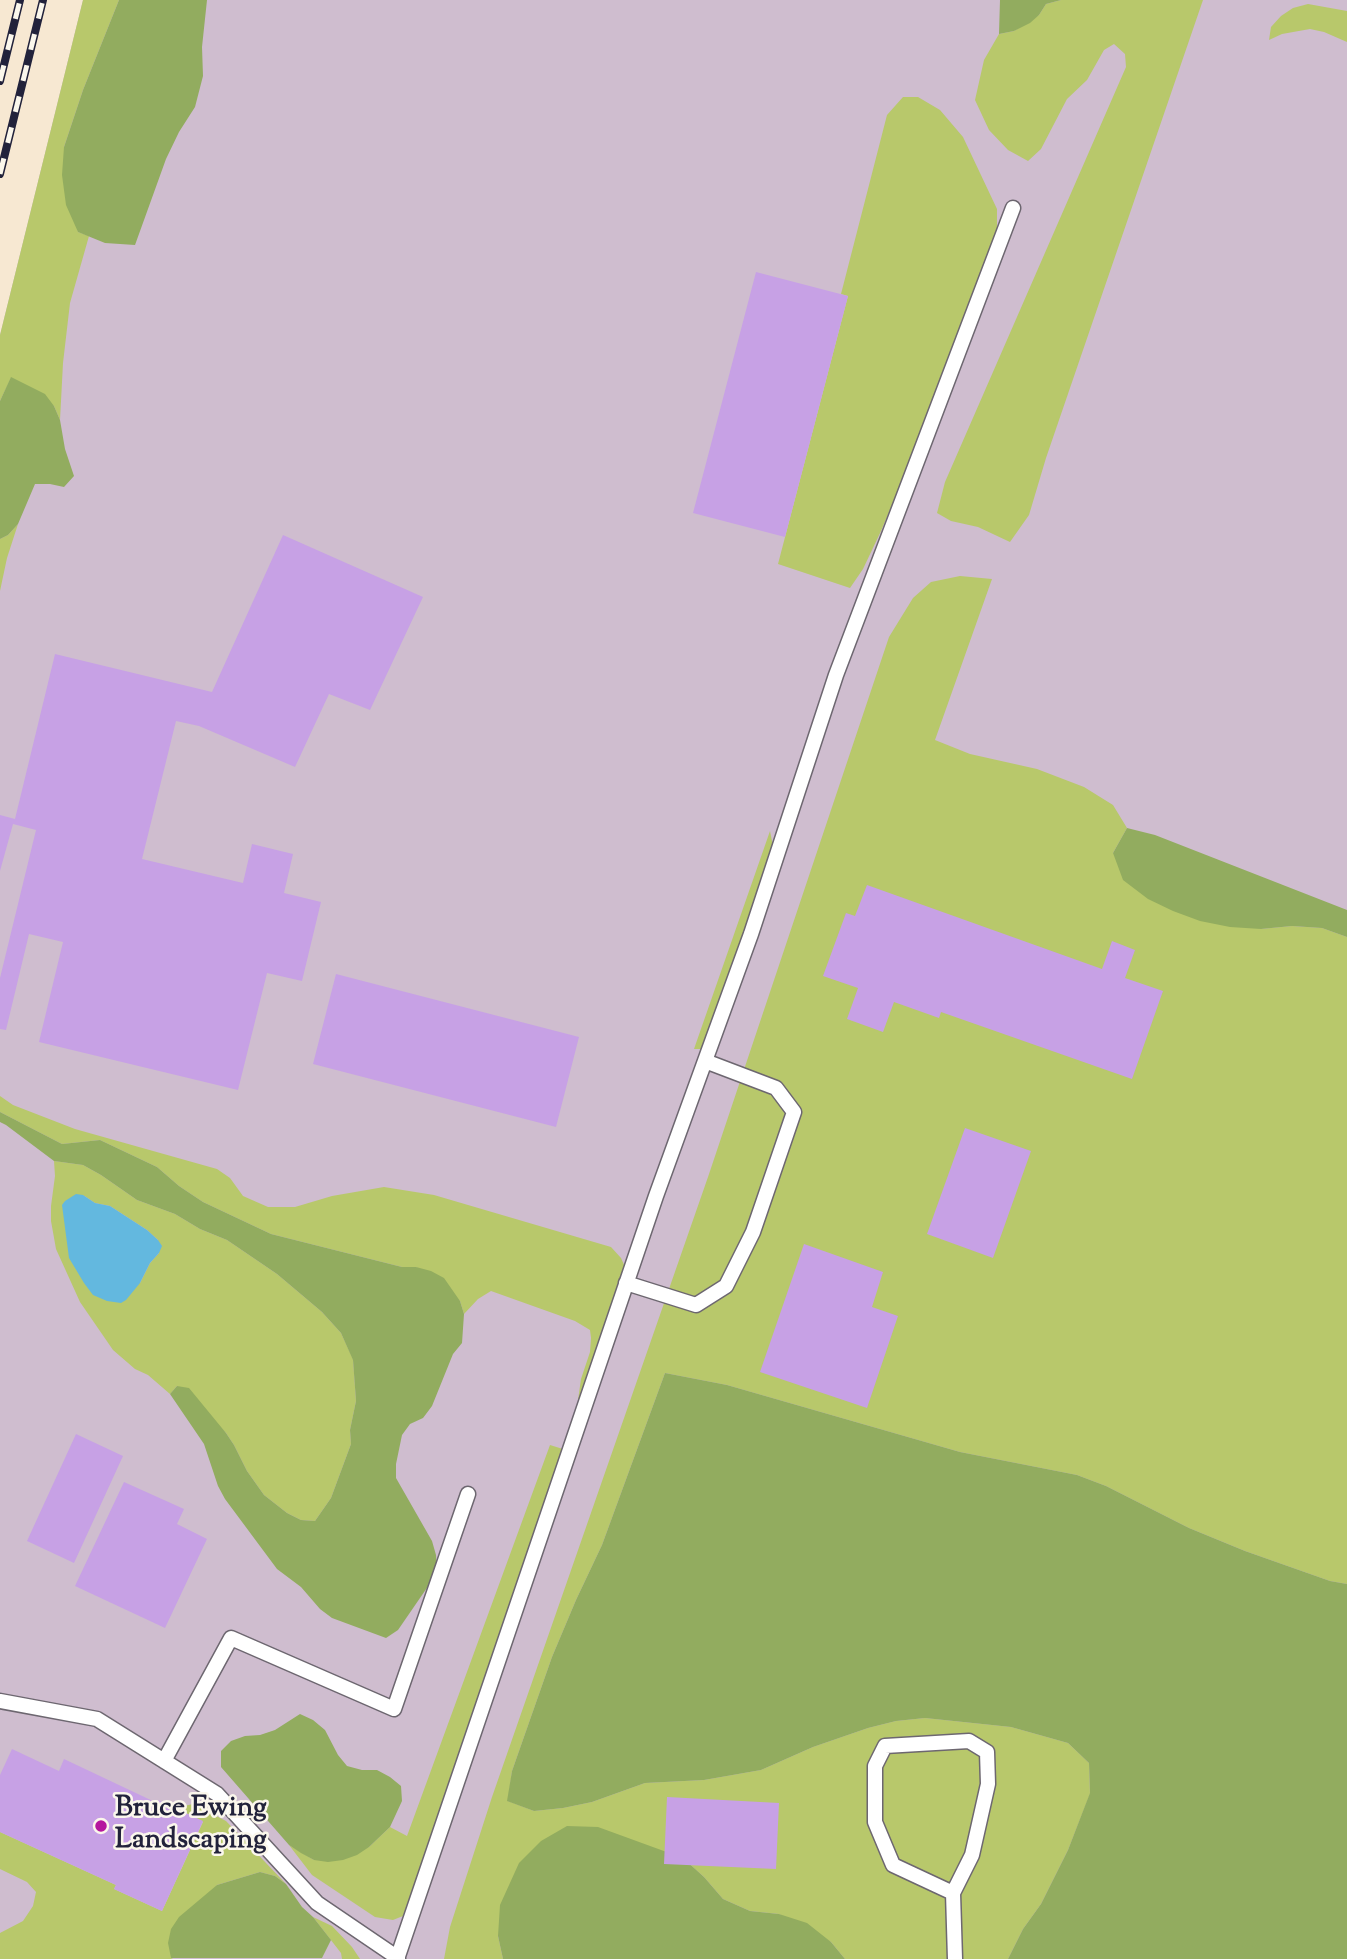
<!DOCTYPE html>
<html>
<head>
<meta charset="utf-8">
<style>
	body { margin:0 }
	canvas { display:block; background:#f7e8d2 }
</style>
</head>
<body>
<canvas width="1347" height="1959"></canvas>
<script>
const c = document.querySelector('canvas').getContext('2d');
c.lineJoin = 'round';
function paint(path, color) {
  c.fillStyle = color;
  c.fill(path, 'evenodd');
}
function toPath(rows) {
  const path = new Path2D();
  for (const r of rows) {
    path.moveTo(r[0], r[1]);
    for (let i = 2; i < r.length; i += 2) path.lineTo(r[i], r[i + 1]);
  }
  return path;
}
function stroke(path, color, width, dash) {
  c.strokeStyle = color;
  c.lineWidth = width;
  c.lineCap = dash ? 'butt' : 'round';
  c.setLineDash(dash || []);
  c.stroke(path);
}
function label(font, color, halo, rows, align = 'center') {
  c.font = font + ' "Sorts Mill Goudy",serif';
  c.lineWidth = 5;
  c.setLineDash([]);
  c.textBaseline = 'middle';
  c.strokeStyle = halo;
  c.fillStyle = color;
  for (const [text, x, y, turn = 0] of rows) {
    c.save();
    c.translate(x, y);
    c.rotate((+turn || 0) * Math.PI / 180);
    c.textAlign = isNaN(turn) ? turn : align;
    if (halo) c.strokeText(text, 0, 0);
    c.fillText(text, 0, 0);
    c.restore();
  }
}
paint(toPath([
	[83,0,1347,0,1347,1959,0,1959,0,335]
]), '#cfbdcf');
paint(toPath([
	[83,0,119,0,83,90,64,147,78,232,89,236,70,303,63,363,60,420,54,406,11,378,0,401,0,335],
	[1061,0,1203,0,1046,458,1029,515,1010,542,978,527,951,521,937,513,945,482,1126,67,1125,54,1114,44,1104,50,1087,80,1067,99,1041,149,1028,161,1008,150,989,130,975,100,984,60,999,34,1014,31,1039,15,1046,4],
	[1308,4,1347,11,1347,42,1324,32,1310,29,1282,34,1269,40,1271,27,1281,16,1293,8],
	[903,97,918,97,940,110,963,137,997,209,997,241,933,408,881,531,863,569,850,588,778,564,848,296,841,294,887,115],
	[18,524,7,558,0,591,0,539,8,535],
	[960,576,992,579,935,740,970,754,1037,769,1084,787,1113,805,1127,828,1113,853,1261,929,1292,926,1322,928,1347,937,1347,1584,1330,1581,1245,1551,1189,1528,1106,1486,1077,1475,960,1452,727,1385,665,1373,602,1545,576,1600,552,1657,512,1771,508,1801,534,1811,563,1808,592,1802,645,1783,704,1780,761,1770,813,1747,868,1728,896,1721,925,1718,1011,1727,1068,1743,1089,1763,1090,1794,1068,1850,1041,1904,1023,1929,1008,1959,845,1959,831,1942,779,1914,750,1911,723,1899,704,1877,683,1858,498,1936,503,1959,444,1959,450,1927,492,1797,708,1177,889,637,913,598,931,582],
	[770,831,777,866,706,1049,694,1049],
	[0,1096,13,1105,75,1129,217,1169,230,1178,243,1196,268,1207,295,1207,332,1196,384,1187,434,1195,611,1247,621,1258,630,1278,580,1413,578,1400,581,1379,590,1352,591,1338,590,1330,575,1321,491,1291,478,1299,464,1314,460,1301,416,1267,402,1267,271,1234,203,1202,179,1186,157,1167,100,1140,62,1144,0,1112],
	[54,1161,83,1165,101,1175,137,1200,175,1214,200,1229,227,1240,277,1274,322,1312,341,1333,353,1359,356,1401,350,1430,351,1444,331,1498,315,1521,301,1520,287,1513,264,1495,247,1471,234,1445,226,1433,177,1386,170,1394,148,1375,135,1369,113,1350,80,1302,56,1249,51,1221,51,1206,55,1176],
	[83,1195,95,1203,110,1206,147,1230,158,1240,159,1253,150,1263,140,1283],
	[550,1445,566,1450,571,1455,403,1916,393,1920,375,1917,312,1875,289,1845,314,1860,369,1847,390,1827,407,1836],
	[193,1804,226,1821,286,1884,275,1876,260,1872,217,1885,171,1958,173,1959,0,1959,0,1933,23,1921,33,1906,36,1892,27,1882,0,1869,0,1832,116,1885,114,1889,162,1911,203,1822,182,1811,184,1806],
	[313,1917,332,1926,352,1947,360,1959,342,1959,341,1953]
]), '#b8c86b');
paint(toPath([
	[119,0,207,0,202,47,203,76,195,107,179,132,166,159,135,245,105,243,78,232,66,205,62,175,64,147,83,90],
	[1000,0,1061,0,1046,4,1039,15,1030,23,1014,31,999,34],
	[11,377,45,394,54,406,60,420,65,449,74,476,64,487,50,484,35,484,18,524,8,535,0,539,0,401],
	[1127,828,1155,835,1347,910,1347,937,1322,928,1292,926,1261,929,1230,927,1200,921,1173,911,1148,899,1123,880,1113,853],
	[0,1112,62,1144,100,1140,157,1167,179,1186,203,1202,271,1234,402,1267,416,1267,431,1271,444,1278,460,1301,464,1314,462,1343,453,1354,432,1406,423,1418,410,1424,402,1435,396,1464,396,1478,432,1541,436,1555,437,1569,431,1582,398,1630,386,1638,332,1618,320,1609,301,1587,277,1569,225,1499,218,1486,204,1444,170,1394,177,1386,189,1388,226,1433,234,1445,247,1471,264,1495,287,1513,301,1520,315,1521,331,1498,351,1444,350,1430,356,1401,353,1360,341,1333,322,1312,277,1274,227,1240,200,1229,175,1214,137,1200,101,1175,83,1165,54,1161,6,1125,0,1122],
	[665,1373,727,1385,960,1452,1077,1475,1106,1486,1189,1528,1245,1551,1330,1581,1347,1584,1347,1959,1008,1959,1023,1929,1041,1904,1068,1850,1090,1793,1089,1763,1068,1743,1011,1727,925,1718,896,1721,868,1728,813,1747,761,1770,704,1780,645,1783,592,1802,563,1808,534,1811,507,1801,512,1771,552,1657,576,1600,602,1545],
	[300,1714,313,1720,325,1730,338,1755,347,1766,362,1770,377,1770,390,1777,401,1786,402,1801,390,1827,369,1847,357,1855,343,1860,328,1862,314,1860,301,1853,289,1845,221,1767,221,1751,231,1741,245,1736,260,1735,275,1730],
	[567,1826,598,1827,683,1858,704,1877,723,1899,750,1911,779,1914,807,1923,831,1942,845,1959,503,1959,498,1936,500,1905,519,1863,541,1841],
	[260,1872,275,1876,286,1884,302,1907,313,1917,331,1940,322,1958,171,1958,168,1943,171,1929,179,1917,217,1885]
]), '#92ac5f');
paint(toPath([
	[76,1194,83,1195,95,1203,110,1206,147,1230,158,1240,162,1246,159,1253,150,1263,140,1283,126,1300,121,1303,107,1301,93,1295,84,1283,69,1258,62,1205,65,1201]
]), '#63b8df');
paint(toPath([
	[756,272,848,296,785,537,693,513],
	[283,535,423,597,370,710,329,694,295,767,199,726,176,721,142,859,243,883,252,844,293,854,284,893,321,902,302,981,267,973,238,1090,39,1042,63,942,29,934,6,1030,0,1029,0,978,36,830,13,824,0,871,0,815,15,819,55,654,212,692],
	[867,885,1102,969,1112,941,1135,950,1125,978,1163,991,1132,1079,941,1012,939,1018,894,1002,883,1032,847,1019,858,988,823,976,846,913,855,916],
	[336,974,579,1037,556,1127,313,1064],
	[965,1128,1031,1151,993,1258,927,1234],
	[804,1244,883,1272,872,1307,898,1316,867,1408,760,1372],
	[76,1434,123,1456,74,1563,27,1541],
	[124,1482,184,1509,177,1524,207,1539,165,1628,75,1586],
	[12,1749,59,1771,64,1759,157,1803,158,1800,203,1821,162,1911,114,1889,116,1885,0,1832,0,1775],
	[667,1797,779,1803,776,1869,664,1864]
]), '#c7a1e5');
const lane = toPath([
	[626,1283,696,1305,726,1286,753,1232,794,1112,776,1088,705,1061],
	[0,1701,97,1719,217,1794,317,1903,398,1958],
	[164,1761,231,1638,394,1709,468,1494],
	[953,1893,893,1865,875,1822,875,1766,885,1746,969,1741,987,1752,988,1784,972,1855,953,1893,955,1959],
	[397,1959,656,1196,751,934,836,675,1013,208]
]);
stroke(lane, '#6d6770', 17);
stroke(lane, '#fff', 14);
const rail = toPath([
	[0,81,20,0],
	[0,174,43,0]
]);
stroke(rail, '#22223b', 8);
stroke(rail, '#fbf7ec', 5, [16]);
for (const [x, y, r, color] of [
	[101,1826,7,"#b5179e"]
]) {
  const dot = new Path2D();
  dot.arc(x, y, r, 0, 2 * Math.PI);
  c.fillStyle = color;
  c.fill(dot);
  stroke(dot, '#fbf7ec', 2.5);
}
label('bold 28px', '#22223b', '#fbf7ec', [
	["Bruce Ewing",115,1810],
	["Landscaping",115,1842]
], 'left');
</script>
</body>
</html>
